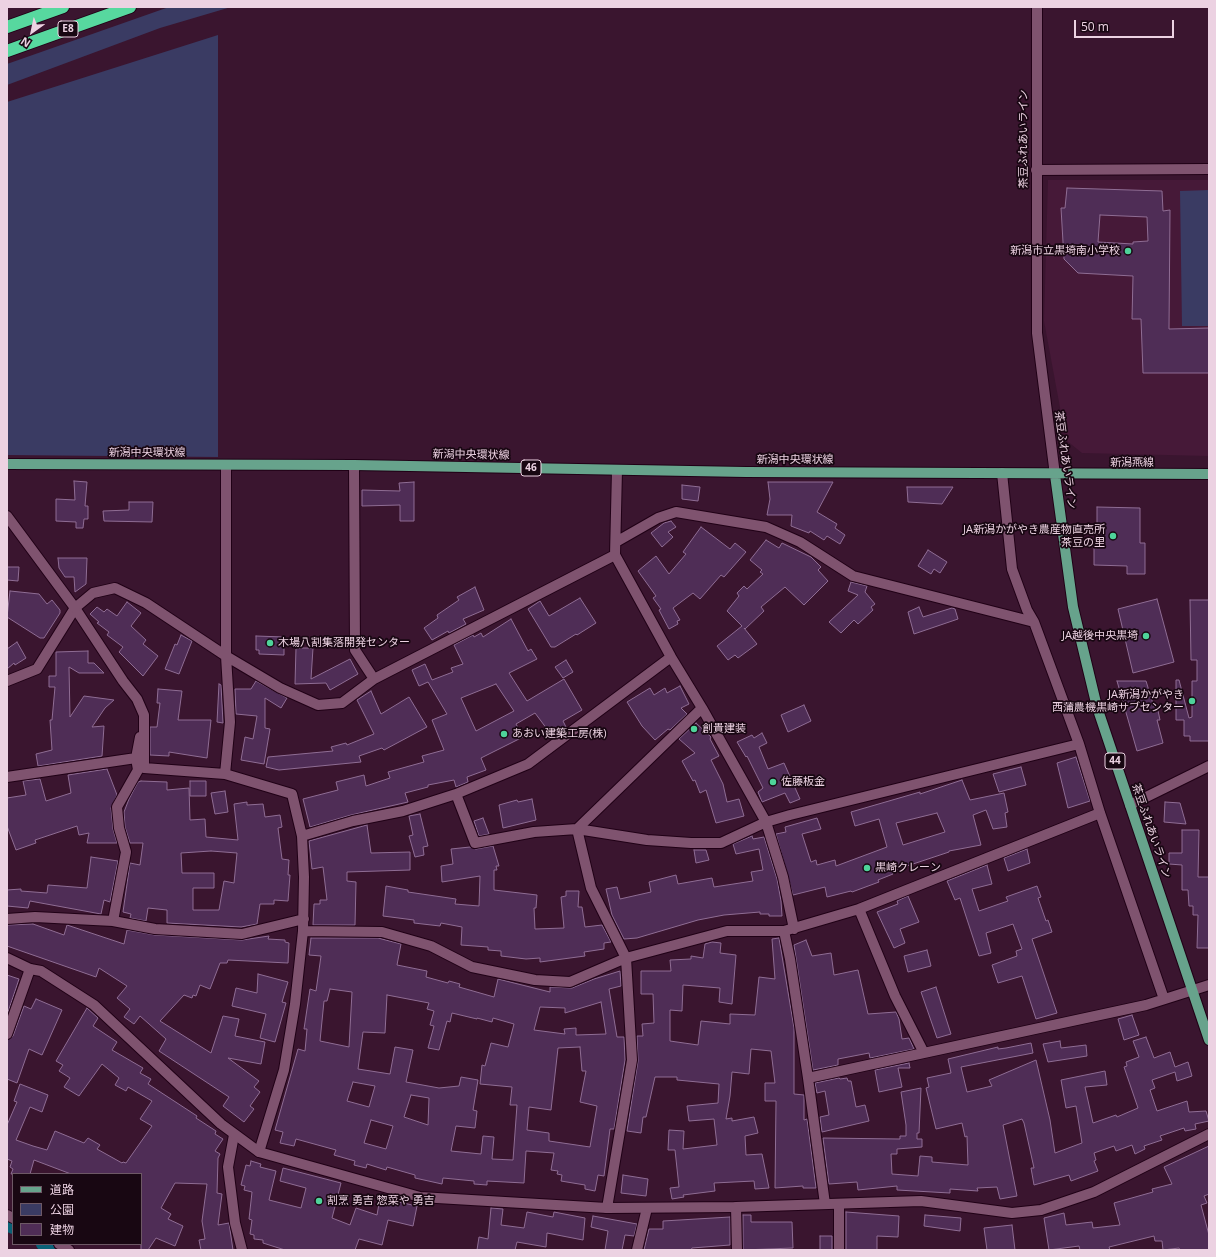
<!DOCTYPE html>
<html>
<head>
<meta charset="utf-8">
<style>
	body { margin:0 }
	#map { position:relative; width:1216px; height:1257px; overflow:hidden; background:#3a152f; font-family:"Open Sans","Noto Sans JP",sans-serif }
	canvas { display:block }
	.frame { position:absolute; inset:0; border:8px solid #ecd2e2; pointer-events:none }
	.legend { position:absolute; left:12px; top:1173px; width:130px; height:72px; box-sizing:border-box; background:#180712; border:1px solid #6d5865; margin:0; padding:5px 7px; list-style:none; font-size:12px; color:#ecd2e2 }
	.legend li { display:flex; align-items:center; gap:8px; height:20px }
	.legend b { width:20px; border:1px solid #6d5865 }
	.north { position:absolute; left:12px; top:12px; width:40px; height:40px; -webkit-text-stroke:3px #180712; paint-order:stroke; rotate:213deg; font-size:11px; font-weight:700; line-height:16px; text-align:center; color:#ecd2e2 }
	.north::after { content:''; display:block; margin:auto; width:14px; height:18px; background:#ecd2e2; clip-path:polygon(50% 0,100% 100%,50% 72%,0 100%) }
	.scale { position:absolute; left:1074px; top:20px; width:100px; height:18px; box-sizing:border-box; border:2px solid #ecd2e2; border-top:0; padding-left:5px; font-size:12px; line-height:14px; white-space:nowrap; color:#ecd2e2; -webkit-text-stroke:3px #180712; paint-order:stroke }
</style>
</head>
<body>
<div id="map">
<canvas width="1216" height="1257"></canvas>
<div class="frame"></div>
<ul class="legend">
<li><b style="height:5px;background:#67a38c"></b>道路</li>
<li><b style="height:11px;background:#3a3b63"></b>公園</li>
<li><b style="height:11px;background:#4f2d56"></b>建物</li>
</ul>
<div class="north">N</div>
<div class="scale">50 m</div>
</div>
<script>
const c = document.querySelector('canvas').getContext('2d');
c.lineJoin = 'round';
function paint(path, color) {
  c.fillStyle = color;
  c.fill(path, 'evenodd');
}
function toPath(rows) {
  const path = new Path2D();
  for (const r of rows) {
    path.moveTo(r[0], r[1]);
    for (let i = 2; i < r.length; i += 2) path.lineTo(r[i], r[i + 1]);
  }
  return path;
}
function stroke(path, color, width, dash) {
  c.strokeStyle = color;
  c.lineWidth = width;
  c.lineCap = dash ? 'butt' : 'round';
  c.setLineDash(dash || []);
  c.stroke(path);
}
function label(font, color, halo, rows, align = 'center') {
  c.font = font + ' "Open Sans","Noto Sans JP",sans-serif';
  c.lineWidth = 3.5;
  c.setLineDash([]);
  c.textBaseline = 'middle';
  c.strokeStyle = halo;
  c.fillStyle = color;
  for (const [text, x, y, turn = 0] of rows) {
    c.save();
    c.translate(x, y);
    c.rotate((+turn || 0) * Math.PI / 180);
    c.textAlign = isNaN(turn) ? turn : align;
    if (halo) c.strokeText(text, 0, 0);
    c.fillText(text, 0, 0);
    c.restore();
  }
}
paint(toPath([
	[1048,180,1209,180,1209,456,1082,453,1066,440,1044,321]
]), '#461938');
paint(toPath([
	[169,7,231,7,160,28,7,85,7,64],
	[218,35,218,457,7,455,7,102],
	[1209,190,1209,326,1182,326,1180,191]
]), '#3a3b63');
stroke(toPath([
	[7,1224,13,1227],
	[43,1244,54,1250]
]), '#0a6177', 14);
const building = toPath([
	[1067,188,1162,191,1163,211,1170,210,1169,329,1209,328,1209,373,1143,373,1141,319,1132,319,1133,276,1078,273,1064,259,1061,208,1065,208,1067,188],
	[1100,215,1147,217,1148,241,1133,242,1133,244,1098,242,1100,215],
	[74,481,87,482,85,506,88,506,88,519,84,519,83,528,76,528,76,522,56,521,56,499,75,500,74,481],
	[414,482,414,521,400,521,400,505,362,506,362,490,400,491,399,483,414,482],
	[768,482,833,482,817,512,837,524,835,528,845,535,840,544,827,536,824,540,810,531,809,533,791,526,792,515,767,515,770,499,768,482],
	[682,485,700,487,698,501,682,499,682,485],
	[907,487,953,487,942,504,908,502,907,487],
	[129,502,153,502,152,522,104,521,103,511,129,510,129,502],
	[1097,507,1140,508,1140,543,1145,543,1145,574,1127,574,1127,566,1094,565,1094,548,1097,548,1097,507],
	[671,521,676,527,668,532,673,537,662,547,651,533,664,523,671,521],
	[701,527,730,549,735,543,746,552,724,577,721,575,700,599,693,593,673,608,680,620,677,621,678,624,669,629,659,610,661,609,653,598,656,596,638,571,656,556,669,574,686,554,683,552,701,527],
	[766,540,779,548,782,543,811,557,821,567,818,570,828,581,804,605,785,587,761,607,764,611,745,629,744,628,757,644,738,658,735,655,728,660,717,646,742,626,727,611,739,596,737,593,744,586,747,589,763,574,760,572,762,570,750,560,766,540],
	[928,550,947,562,940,573,934,569,931,574,918,566,928,550],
	[58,558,87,558,86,584,75,592,74,577,65,577,59,568,58,558],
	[7,567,19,567,18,581,7,580,7,567],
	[851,582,867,586,865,592,875,604,871,607,873,610,858,624,854,620,841,633,829,622,858,595,848,591,851,582],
	[475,587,484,610,463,619,466,624,449,633,448,631,432,640,424,628,438,618,437,615,459,600,457,597,475,587],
	[10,591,39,594,47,604,52,600,60,610,60,613,44,638,40,638,7,617,10,591],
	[580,598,596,623,577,635,576,634,555,647,551,647,528,609,540,601,549,616,580,598],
	[1157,599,1174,662,1133,673,1118,609,1157,599],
	[1190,600,1209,600,1209,741,1190,741,1190,736,1184,736,1184,720,1176,720,1176,680,1179,680,1189,718,1192,717,1192,681,1197,681,1197,660,1191,660,1190,600],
	[127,602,141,613,131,626,146,640,143,644,158,656,143,676,119,652,123,647,107,635,109,632,97,623,99,622,90,614,97,607,104,612,107,609,117,616,127,602],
	[919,607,923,617,952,608,955,609,958,619,914,634,908,612,919,607],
	[511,619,528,651,531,649,537,659,509,673,527,701,564,679,582,710,563,721,566,727,558,733,556,729,550,733,535,713,516,724,523,737,481,758,486,770,467,777,468,782,456,787,454,780,428,785,428,787,405,793,408,802,351,815,310,827,303,799,338,790,336,782,364,775,366,786,390,778,388,772,424,762,422,756,444,750,432,720,447,714,428,682,419,686,412,670,425,664,432,680,453,672,451,668,463,664,454,645,473,635,474,637,481,633,483,637,511,619],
	[496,684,514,711,476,731,461,698,496,684],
	[181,635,192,641,179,674,165,669,175,644,177,645,181,635],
	[256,636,284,637,284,655,259,654,259,650,256,650,256,636],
	[17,642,26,658,15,665,14,663,7,669,7,649,17,642],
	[296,648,313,648,311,679,350,659,358,674,330,690,326,683,295,684,296,648],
	[88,651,88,663,94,663,104,673,79,673,69,667,70,717,84,696,114,700,105,708,92,727,104,726,102,756,38,766,36,754,52,750,50,720,52,720,55,687,49,687,49,676,56,676,56,652,88,651],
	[566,660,573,672,563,678,555,667,566,660],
	[256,681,287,698,281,708,265,698,265,728,270,729,264,764,241,760,245,737,253,739,257,716,236,714,235,689,251,689,256,681],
	[1117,681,1146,681,1154,707,1157,706,1160,720,1157,720,1163,743,1137,751,1117,681],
	[219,684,221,685,223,723,217,722,219,684],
	[680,686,689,704,681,708,687,714,670,730,668,729,655,740,642,726,627,702,650,688,654,695,665,688,667,693,680,686],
	[158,689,182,691,178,720,211,720,207,758,169,752,169,756,150,755,150,727,157,727,160,703,157,703,158,689],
	[371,691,381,714,409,697,427,727,384,750,382,748,359,756,361,762,279,770,266,767,268,757,333,751,331,747,346,743,347,745,374,734,357,700,371,691],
	[804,705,811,721,788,732,781,715,804,705],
	[696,723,711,737,710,739,719,756,711,760,723,784,727,802,739,799,744,816,716,823,706,790,700,793,695,780,693,781,682,761,695,753,679,739,696,723],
	[762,733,767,743,759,747,768,769,784,763,800,799,790,803,785,793,762,802,758,792,763,788,747,756,746,757,737,742,752,735,754,738,762,733],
	[1076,757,1090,801,1068,808,1057,763,1076,757],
	[1021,767,1026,785,999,792,993,774,1021,767],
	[107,769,117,795,111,808,113,829,117,843,87,843,89,833,79,835,77,826,35,840,36,843,16,850,7,826,7,798,26,795,23,781,40,779,46,801,71,793,68,775,107,769],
	[962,780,970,800,1004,793,1008,812,1005,813,1007,827,993,829,986,810,973,815,981,845,949,851,949,852,892,871,893,874,878,880,879,882,852,892,851,891,827,897,825,887,793,895,776,834,786,832,785,827,817,818,821,829,802,834,811,862,816,860,817,865,835,860,836,866,887,847,879,819,855,826,851,812,920,792,920,794,962,780],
	[937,813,945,832,903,845,896,823,937,813],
	[141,781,167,782,167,790,189,788,190,820,205,819,206,837,238,840,234,804,247,802,247,805,263,804,265,817,280,815,282,827,278,828,282,859,289,860,288,875,290,875,288,901,274,900,274,904,260,904,257,924,241,927,167,923,167,910,148,908,146,921,130,918,131,914,123,912,130,863,140,865,143,843,130,843,125,827,124,812,129,799,138,782,141,781],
	[211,851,237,853,234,883,224,881,219,910,193,910,193,888,214,888,214,873,182,873,181,853,211,851],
	[190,781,206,781,206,796,190,796,190,781],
	[225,791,228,812,215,814,211,793,225,791],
	[532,799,536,820,503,828,499,805,517,800,518,802,532,799],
	[1165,802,1180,803,1186,824,1164,822,1165,802],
	[420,814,428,846,423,847,424,855,415,857,409,836,413,835,409,816,420,814],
	[483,818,489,834,479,836,474,821,483,818],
	[367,825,371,853,410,852,410,870,347,872,347,881,356,882,355,925,313,925,314,904,320,904,320,900,327,900,323,867,312,869,309,841,367,825],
	[1182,830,1199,830,1198,877,1209,877,1209,948,1197,948,1198,915,1193,915,1193,906,1189,906,1188,890,1182,890,1182,865,1169,864,1169,853,1182,853,1182,830],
	[752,836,753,839,764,837,777,879,781,901,782,916,769,916,769,914,760,914,760,912,724,915,698,920,637,938,624,939,612,915,606,889,617,887,620,899,651,892,649,882,676,875,678,884,712,878,714,887,753,881,751,872,763,870,759,849,736,854,733,844,752,836],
	[493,846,499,866,496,866,497,870,494,870,494,890,537,895,536,908,534,908,535,929,564,928,561,897,566,896,566,891,579,891,578,907,582,907,585,927,602,925,611,942,604,943,604,949,584,952,585,956,540,962,540,958,526,959,501,956,501,951,488,950,488,947,461,945,462,927,441,923,440,926,414,923,414,920,383,916,386,886,408,890,408,892,456,899,455,904,479,906,480,876,442,882,441,866,453,864,451,849,470,847,476,849,493,846],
	[1027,849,1030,863,1008,871,1004,858,1027,849],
	[694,850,706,850,709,860,696,863,694,850],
	[91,857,118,861,110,902,104,900,101,914,30,901,28,908,7,906,7,890,21,889,21,891,47,893,48,885,87,888,91,857],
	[987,865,992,884,972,889,979,911,1008,901,1006,897,1037,886,1041,897,1038,898,1046,921,1048,920,1052,932,1032,939,1057,1013,1036,1019,1022,976,998,983,992,965,1017,956,1016,951,1022,949,1013,924,986,933,991,953,979,956,960,898,955,900,947,881,987,865],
	[908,896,919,922,900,929,905,943,894,948,877,912,898,904,897,901,908,896],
	[33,924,64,935,67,925,124,944,127,930,155,935,242,940,269,936,268,939,285,940,285,942,289,943,288,963,228,960,227,963,220,963,210,989,200,985,196,996,193,995,192,998,184,995,160,1021,211,1053,223,1016,239,1019,235,1036,265,1042,261,1064,228,1058,259,1081,254,1087,260,1092,250,1106,254,1109,244,1122,223,1106,229,1097,159,1051,166,1039,140,1016,134,1024,124,1017,130,1009,117,998,127,986,99,968,96,977,7,946,7,925,33,924],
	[311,938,378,938,401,944,397,965,427,971,426,977,448,983,449,981,460,984,459,987,494,997,498,979,550,992,550,987,572,988,594,979,620,971,621,986,609,989,617,1037,624,1037,625,1060,614,1129,610,1129,604,1176,598,1175,595,1191,585,1189,585,1185,561,1181,562,1175,557,1174,558,1171,551,1170,554,1153,526,1151,524,1183,487,1181,487,1185,474,1184,474,1181,443,1178,442,1184,415,1178,415,1175,387,1167,386,1170,367,1164,366,1168,354,1165,355,1161,334,1155,336,1150,296,1139,294,1146,280,1143,283,1132,275,1130,298,1049,305,1051,307,1029,304,1029,310,989,316,991,321,956,309,955,311,938],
	[330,989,352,992,349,1047,320,1041,324,1001,327,1001,330,989],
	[387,995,429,1003,427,1009,434,1011,430,1025,434,1026,428,1048,439,1050,447,1021,450,1022,452,1013,477,1019,477,1018,492,1022,493,1018,514,1024,508,1047,491,1043,485,1066,482,1065,480,1084,512,1087,510,1105,517,1105,513,1160,492,1159,494,1137,483,1136,481,1154,451,1151,456,1126,475,1128,477,1111,473,1110,478,1080,461,1077,459,1086,439,1088,406,1082,413,1050,395,1047,390,1074,358,1069,363,1032,385,1033,387,995],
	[601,1002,606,1034,576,1035,576,1028,564,1029,565,1034,534,1030,540,1007,565,1008,565,1013,601,1002],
	[580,1047,582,1071,586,1071,580,1102,597,1106,590,1147,549,1141,549,1133,527,1130,529,1107,551,1110,558,1048,580,1047],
	[353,1082,375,1086,369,1107,347,1101,353,1082],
	[411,1095,429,1098,428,1125,404,1117,411,1095],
	[371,1120,393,1126,386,1149,364,1143,371,1120],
	[779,938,794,1028,794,1094,804,1095,804,1120,807,1119,816,1188,803,1188,803,1186,775,1188,776,1101,765,1101,765,1083,775,1083,771,1051,751,1049,749,1074,732,1072,730,1096,726,1119,732,1118,732,1121,754,1117,758,1133,745,1136,746,1155,762,1154,769,1188,755,1189,754,1181,714,1183,715,1191,683,1195,684,1197,672,1199,670,1188,679,1187,675,1150,668,1150,669,1130,684,1131,683,1149,717,1145,714,1119,689,1121,687,1106,718,1103,719,1084,677,1080,677,1077,655,1077,646,1117,643,1117,641,1133,627,1131,638,1061,637,1036,643,1036,642,1024,654,1023,653,994,641,994,641,971,671,971,670,960,691,959,691,956,703,958,705,944,712,942,721,943,720,953,736,955,732,1004,719,1002,720,988,683,985,682,1011,670,1010,670,1041,698,1045,701,1021,730,1024,730,1014,755,1015,759,977,775,979,772,939,779,938],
	[806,940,812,956,831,953,834,975,858,970,868,1014,896,1012,899,1019,902,1039,909,1038,914,1049,870,1058,869,1053,838,1059,838,1065,813,1070,794,945,806,940],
	[927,950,931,966,908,972,904,956,927,950],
	[258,974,288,982,282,1002,286,1003,275,1042,260,1038,266,1014,232,1006,236,988,257,993,258,974],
	[7,975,19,979,7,1015,7,975],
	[936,987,951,1034,937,1038,921,992,936,987],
	[36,999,62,1010,42,1055,29,1049,17,1083,7,1079,7,1040,13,1036,24,1006,31,1009,36,999],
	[87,1008,98,1018,93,1026,117,1042,112,1050,143,1068,140,1073,151,1079,148,1084,197,1116,196,1118,216,1131,215,1134,223,1139,215,1151,220,1154,218,1158,217,1193,222,1194,218,1225,229,1223,233,1250,201,1250,199,1240,205,1239,202,1221,207,1184,175,1183,161,1208,171,1214,168,1219,183,1226,175,1246,156,1238,148,1250,141,1250,141,1174,71,1174,34,1160,30,1174,11,1174,13,1169,10,1167,12,1161,7,1159,7,1125,17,1102,14,1101,20,1084,48,1095,42,1112,30,1107,16,1140,33,1146,47,1150,55,1131,84,1143,88,1138,100,1145,97,1149,122,1163,123,1162,126,1163,152,1126,140,1119,152,1101,128,1087,126,1091,115,1085,119,1078,102,1064,79,1096,64,1087,70,1078,59,1071,63,1065,56,1061,87,1008],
	[1132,1015,1139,1035,1124,1040,1118,1019,1132,1015],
	[1146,1037,1154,1058,1170,1052,1175,1067,1188,1062,1192,1076,1177,1081,1175,1072,1152,1080,1155,1088,1150,1090,1157,1111,1187,1101,1189,1112,1206,1111,1209,1121,1195,1124,1196,1129,1185,1131,1184,1128,1160,1136,1162,1140,1144,1146,1145,1149,1135,1154,1132,1145,1116,1151,1114,1146,1094,1153,1096,1160,1094,1161,1098,1171,1071,1181,1069,1175,1034,1185,1031,1168,1034,1168,1024,1123,1022,1119,1003,1125,1017,1196,1000,1199,997,1187,977,1188,978,1191,950,1189,950,1193,897,1190,897,1186,858,1190,857,1182,829,1184,823,1138,900,1139,900,1136,906,1136,906,1125,901,1092,921,1088,919,1133,917,1133,917,1139,922,1139,922,1147,897,1149,897,1154,891,1154,892,1174,918,1176,920,1156,932,1157,932,1162,968,1165,967,1136,965,1137,962,1123,936,1129,926,1088,929,1087,927,1078,951,1073,948,1059,998,1047,998,1049,1006,1048,1031,1043,1033,1053,961,1067,967,1092,992,1086,989,1080,1036,1060,1050,1120,1055,1153,1082,1143,1076,1106,1066,1108,1061,1080,1105,1071,1107,1085,1085,1087,1093,1123,1116,1115,1117,1117,1138,1108,1124,1067,1127,1066,1126,1062,1139,1057,1133,1041,1146,1037],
	[1060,1041,1061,1048,1086,1045,1087,1056,1048,1062,1043,1044,1060,1041],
	[909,1063,910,1068,898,1068,902,1087,879,1092,875,1070,909,1063],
	[839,1078,840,1079,847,1078,848,1081,851,1081,856,1107,865,1105,869,1121,822,1132,820,1117,829,1115,825,1091,817,1093,815,1083,839,1078],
	[1209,1146,1209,1194,1204,1196,1207,1203,1201,1205,1209,1235,1209,1250,1180,1250,1179,1248,1163,1250,1162,1241,1155,1241,1154,1236,1109,1247,1110,1250,1080,1250,1079,1246,1049,1250,1044,1218,1064,1213,1066,1225,1092,1222,1093,1228,1120,1225,1114,1203,1153,1192,1152,1189,1172,1184,1164,1167,1209,1146],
	[251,1161,261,1164,260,1167,276,1171,269,1200,301,1208,306,1188,280,1181,283,1168,341,1183,332,1218,350,1225,356,1208,377,1215,380,1198,417,1206,413,1226,388,1220,382,1245,359,1239,355,1250,285,1250,263,1243,263,1240,254,1239,254,1235,250,1234,252,1220,249,1219,252,1192,244,1190,245,1186,241,1185,246,1165,250,1166,251,1161],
	[623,1175,648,1179,646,1196,621,1193,623,1175],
	[491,1208,503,1209,501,1225,524,1228,527,1212,553,1217,554,1212,585,1218,583,1240,547,1233,546,1247,517,1242,515,1250,477,1250,479,1237,488,1239,491,1208],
	[846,1212,899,1216,898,1237,877,1236,877,1250,846,1250,846,1212],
	[743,1215,751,1215,751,1222,792,1222,793,1248,743,1250,743,1215],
	[925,1215,961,1218,960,1231,924,1226,925,1215],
	[593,1216,637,1224,634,1236,625,1235,622,1250,605,1250,608,1231,591,1227,593,1216],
	[730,1217,730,1245,692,1248,691,1250,644,1250,649,1229,663,1229,663,1221,730,1217],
	[1012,1225,1015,1250,987,1250,984,1228,1012,1225],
	[820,1236,832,1236,832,1250,820,1250,820,1236]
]);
paint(building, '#4f2d56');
stroke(building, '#8f6d94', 1);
const minor = toPath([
	[1036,170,1209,169],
	[354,465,355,650,374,679],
	[617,470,615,555,671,657,702,708,766,822,783,877,794,929],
	[1002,473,1012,569,1027,610,1034,622,1079,744,1100,813,1164,999],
	[616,542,658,518,676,512,766,527,800,542,853,576,1034,622],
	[75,608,123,681,137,699,144,715,144,768,225,774,292,794,302,836,304,877,303,931,295,1004,284,1070,259,1152],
	[7,681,37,669,75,608,93,593,115,588,146,603,226,656,280,688,318,705,342,703,374,679,615,555],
	[225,774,230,722,226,656,226,466],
	[7,777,136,758],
	[456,794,528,764,671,657],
	[1130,805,1209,766],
	[577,829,591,888,626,958,632,1060,607,1208],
	[577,829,702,708],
	[302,836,353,821,403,811,456,794,475,843,534,832,577,829,647,840,691,843,721,843,766,822,790,815,1079,744],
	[859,909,895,996,924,1053],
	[7,919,35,917,113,921,155,929,242,934,304,919],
	[113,921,126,852,119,828,117,807,138,770,136,758,140,737],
	[303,931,382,932,431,946,472,967,535,980,570,982,626,958,727,931,784,931,859,909,1100,813],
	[784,931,790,959,808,1078,825,1204],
	[7,1034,30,969],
	[808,1078,1146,1005,1209,985],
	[234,1135,228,1167,235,1223,242,1250],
	[839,1204,839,1250],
	[736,1207,737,1250],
	[7,1215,13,1218],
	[59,1244,69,1250],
	[637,1250,647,1208]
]);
const tertiary = toPath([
	[1037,7,1037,333,1055,475],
	[7,516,75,608],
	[7,958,30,969,41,971,94,1005,221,1124,259,1152,420,1197,607,1208,736,1207,921,1201,1012,1213,1041,1210,1094,1192,1209,1134]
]);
const primary = toPath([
	[7,464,354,465,746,472,1209,474],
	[1055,475,1073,607,1097,707,1209,1040]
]);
const motorway = toPath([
	[7,27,63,7],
	[7,51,130,7]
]);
stroke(minor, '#200016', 12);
stroke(tertiary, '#200016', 12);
stroke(primary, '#200016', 12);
stroke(motorway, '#200016', 14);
stroke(minor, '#7f536f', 10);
stroke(tertiary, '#7f536f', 10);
stroke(primary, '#67a38c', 10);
stroke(motorway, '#57d89f', 12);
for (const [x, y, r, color] of [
	[1128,251,4,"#4ed39a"],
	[1113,536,4,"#4ed39a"],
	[1146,636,4,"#4ed39a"],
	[270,643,4,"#4ed39a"],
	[1192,701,4,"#4ed39a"],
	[694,729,4,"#4ed39a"],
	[504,734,4,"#4ed39a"],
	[773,782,4,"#4ed39a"],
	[867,868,4,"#4ed39a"],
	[319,1201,4,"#4ed39a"]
]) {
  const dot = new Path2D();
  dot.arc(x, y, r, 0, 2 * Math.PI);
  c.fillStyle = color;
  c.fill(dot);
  stroke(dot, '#180712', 1.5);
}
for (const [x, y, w] of [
	[68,29,20],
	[531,468,20],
	[1115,761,20]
]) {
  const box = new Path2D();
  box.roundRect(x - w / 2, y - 8, w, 16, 3);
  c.fillStyle = '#180712';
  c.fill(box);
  stroke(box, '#ecd2e2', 1);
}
label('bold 10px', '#ecd2e2', null, [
	["E8",68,29],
	["46",531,468],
	["44",1115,761]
]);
label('11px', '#ecd2e2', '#180712', [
	["茶豆ふれあいライン",1024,139,-90],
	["新潟中央環状線",147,453],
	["新潟中央環状線",471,455,1],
	["新潟中央環状線",795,460],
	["茶豆ふれあいライン",1065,460,82],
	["新潟燕線",1132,463],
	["茶豆ふれあいライン",1151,831,71]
]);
label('11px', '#ecd2e2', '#180712', [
	["新潟市立黒埼南小学校",1120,251,"right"],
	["JA新潟かがやき農産物直売所",1105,530,"right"],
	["茶豆の里",1105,543,"right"],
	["JA越後中央黒埼",1138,636,"right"],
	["木場八割集落開発センター",278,643],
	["JA新潟かがやき",1184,695,"right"],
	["西蒲農機黒崎サブセンター",1184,708,"right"],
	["創貴建装",702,729],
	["あおい建築工房(株)",512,734],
	["佐藤板金",781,782],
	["黒崎クレーン",875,868],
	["割烹 勇吉 惣菜や 勇吉",327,1201]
], 'left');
</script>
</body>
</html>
